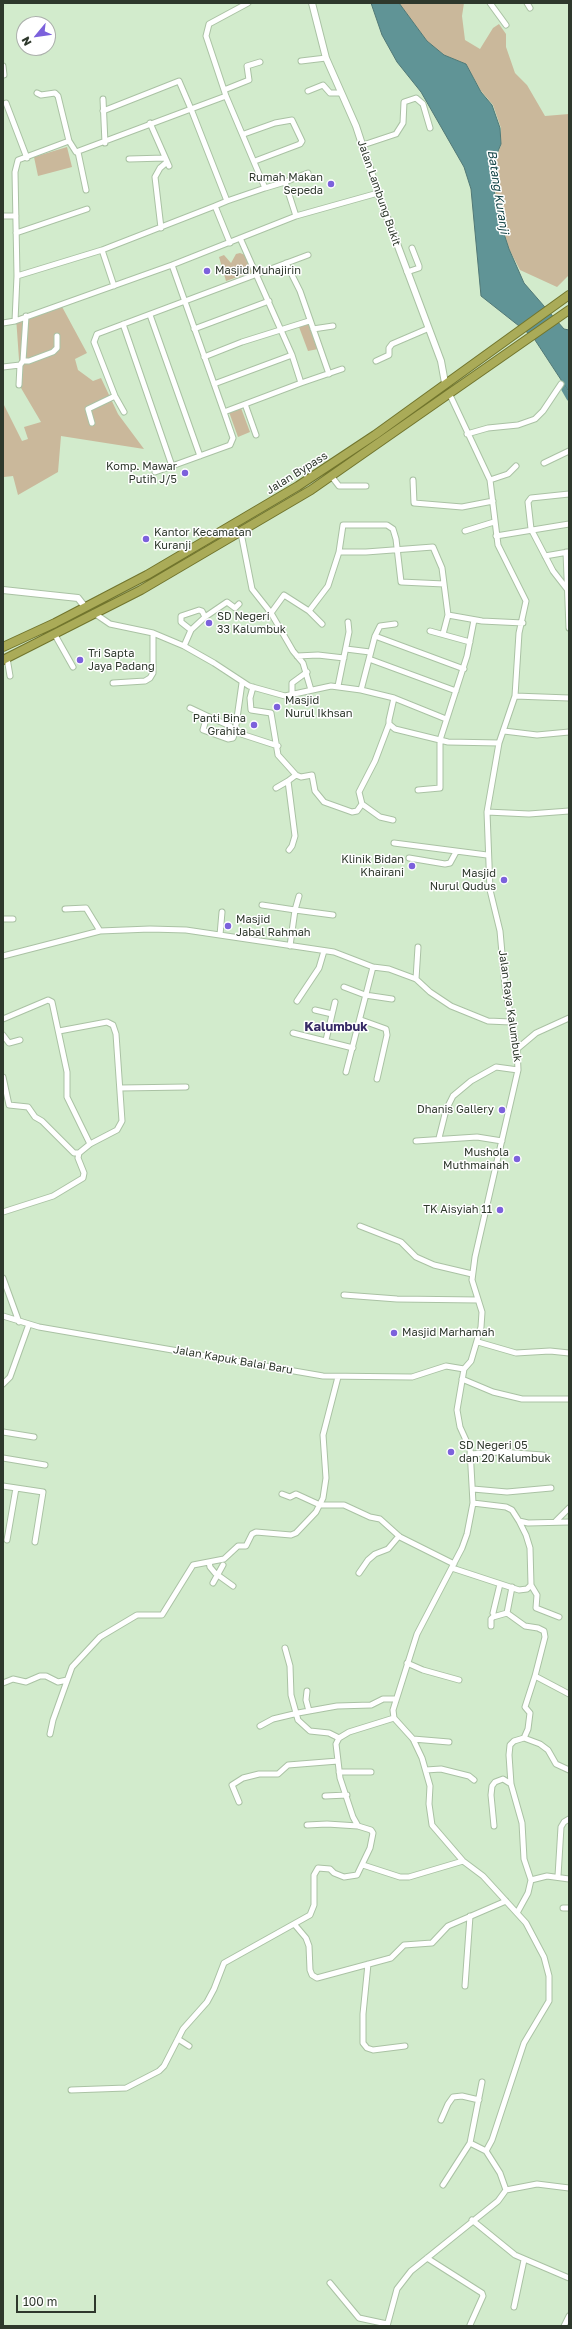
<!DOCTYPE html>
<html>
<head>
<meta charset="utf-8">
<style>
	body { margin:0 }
	#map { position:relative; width:572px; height:2329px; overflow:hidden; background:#d2ebcc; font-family:"Golos Text",sans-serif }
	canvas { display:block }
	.frame { position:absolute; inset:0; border:4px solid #2e382c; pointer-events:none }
	.north { position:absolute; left:16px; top:16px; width:40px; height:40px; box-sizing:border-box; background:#fff; border:1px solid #abafab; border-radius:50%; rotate:241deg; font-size:11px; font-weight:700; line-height:16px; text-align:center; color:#2e382c }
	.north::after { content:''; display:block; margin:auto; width:14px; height:18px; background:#7c61dc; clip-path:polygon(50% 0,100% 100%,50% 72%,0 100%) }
	.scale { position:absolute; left:16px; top:2295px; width:80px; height:18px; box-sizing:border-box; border:2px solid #2e382c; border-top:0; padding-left:5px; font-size:12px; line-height:14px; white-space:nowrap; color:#2e382c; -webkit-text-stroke:3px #fff; paint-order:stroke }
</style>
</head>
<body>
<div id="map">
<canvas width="572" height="2329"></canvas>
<div class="frame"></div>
<div class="north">N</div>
<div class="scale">100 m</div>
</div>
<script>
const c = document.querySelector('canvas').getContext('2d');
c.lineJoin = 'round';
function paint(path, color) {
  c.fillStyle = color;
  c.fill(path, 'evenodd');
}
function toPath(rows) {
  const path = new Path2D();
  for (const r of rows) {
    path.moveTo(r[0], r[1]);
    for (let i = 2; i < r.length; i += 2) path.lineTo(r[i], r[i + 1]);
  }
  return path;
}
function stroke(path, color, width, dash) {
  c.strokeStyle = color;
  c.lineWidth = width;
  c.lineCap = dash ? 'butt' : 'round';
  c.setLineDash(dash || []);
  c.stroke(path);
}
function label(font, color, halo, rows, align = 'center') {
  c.font = font + ' "Golos Text",sans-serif';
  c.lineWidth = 3;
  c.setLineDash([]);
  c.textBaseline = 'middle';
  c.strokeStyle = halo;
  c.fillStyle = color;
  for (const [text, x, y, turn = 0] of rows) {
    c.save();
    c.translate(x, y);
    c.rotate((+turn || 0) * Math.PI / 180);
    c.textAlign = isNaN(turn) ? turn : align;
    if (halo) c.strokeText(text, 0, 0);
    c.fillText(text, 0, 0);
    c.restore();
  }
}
paint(toPath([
	[399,3,464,3,462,16,465,40,480,49,493,28,499,24,506,34,506,47,515,73,527,85,545,116,569,114,569,275,557,287,520,270,509,249,500,217,495,189,495,162,501,145,501,128,493,105,481,91,466,64,444,55,427,41],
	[67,147,72,167,38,176,34,157],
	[240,253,245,255,253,272,226,281,219,257,224,255,231,263,236,254],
	[60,303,87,353,75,359,78,370,93,381,101,378,118,414,144,449,61,436,58,472,18,495,13,476,4,477,3,475,3,403,22,441,28,439,24,427,41,422,21,388,16,317],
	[310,324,318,349,308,351,299,327],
	[241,408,250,432,238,437,229,412]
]), '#cab89b');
const water = toPath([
	[371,3,399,3,427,41,444,55,466,64,481,92,492,105,500,128,501,144,494,161,494,189,499,218,509,249,524,283,564,329,569,330,569,392,533,337,481,296,471,189,464,167,421,92,397,62,382,35,371,3]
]);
paint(water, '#609496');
stroke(water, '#517876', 1);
stroke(toPath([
	[569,379,561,384,569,398]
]), '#609496', 5.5);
const minor = toPath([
	[248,3,209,24,206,36,226,96,265,188,285,182,296,216],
	[490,3,506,25],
	[527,3,530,8],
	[301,61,326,58],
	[3,66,4,75],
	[224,90,249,80,247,66,260,62],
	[308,91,323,85,330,93,340,93],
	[37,93,41,95,55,93,58,96,69,141],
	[226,96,191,109,227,201,265,188],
	[103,99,105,143],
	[6,103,27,158],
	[150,123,169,166],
	[244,134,275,123,292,120,302,141,300,144,255,161],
	[363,145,396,134,403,123,404,102,416,98,423,104,430,128],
	[78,152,86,190],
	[129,159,165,158],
	[285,182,308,173],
	[227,201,215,206,230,243],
	[3,216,16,216],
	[161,228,155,177,160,168,167,162],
	[16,233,87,209],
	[286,263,300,291,329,374],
	[172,265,224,412],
	[407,272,419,268,419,266,412,248],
	[17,276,102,250],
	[114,286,102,250,215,206],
	[150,315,200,456],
	[15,321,17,276,15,172,18,160,69,141,76,152,191,109,179,81,103,111],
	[3,323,15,321,172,265,296,216,378,193],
	[123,324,172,466,230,445,233,438,224,412,301,383,292,355,240,238],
	[194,329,269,301],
	[313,329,333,326],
	[204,357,242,342,309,321],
	[23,361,29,361,53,352,57,348,57,336],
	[376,361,389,355,389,348,392,344,427,329],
	[3,367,20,365,23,361,26,316],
	[301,383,342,369],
	[214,384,292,355],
	[19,385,20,365],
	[450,395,490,480,498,545,526,601,519,633,515,696,499,743,487,812],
	[245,404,256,435],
	[124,412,115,396,94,342,97,334,308,255],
	[92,423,88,409,115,396],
	[467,434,488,428,518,425,535,419,543,411,561,384],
	[544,463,569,451],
	[155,472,172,466],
	[332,477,339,486,366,486],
	[413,480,414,503,462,507,493,501],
	[490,480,508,474,516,466],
	[465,531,494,522],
	[241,533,252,589,271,613],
	[496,536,569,524],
	[339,552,343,525,387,525,393,529,396,539,401,582,444,584],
	[566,552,569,628],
	[545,556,568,552],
	[567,589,553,571,531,529,528,502,531,498,569,494],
	[309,611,322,624],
	[94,613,110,624,153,633,184,646,214,663,249,686,285,696,331,686,361,690,394,698,389,720,389,724,395,729,448,742,499,743],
	[191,630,181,622,181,616,199,610,202,611,205,617],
	[430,631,470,642],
	[443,634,448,615],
	[55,635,73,667],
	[375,636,380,626,395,624],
	[184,646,191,630,205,617,227,602,235,608,239,604],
	[346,649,370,652],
	[297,656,318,655,344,658],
	[7,658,10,676],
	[369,659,456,691],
	[113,683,145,681,150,678,153,673,153,633],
	[242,683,235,732,233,738,228,739,203,730,207,716,230,726,235,732,278,746],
	[338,686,349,632,348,622],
	[253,687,250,698,251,710,271,713,278,755,296,775,301,777,312,775,315,791,324,802,352,812,357,811,362,804,359,792,375,761,389,724],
	[311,690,303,663,293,651,271,613,284,595,309,611,328,586,339,552,366,552,433,547,442,568,448,615,482,621,523,623],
	[361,690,375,636,464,669],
	[292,695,292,683,307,672],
	[515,696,569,698],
	[394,698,446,719],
	[190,708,207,716],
	[504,731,537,735,569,732],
	[276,788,288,781],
	[418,790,440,788,440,740,467,656,474,620],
	[362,804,380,817,393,820],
	[394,843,487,855],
	[289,850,292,846,295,836,288,781,296,775],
	[409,858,445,864,450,863,456,852],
	[262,905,295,910,299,896],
	[65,909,86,908,100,931],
	[3,919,13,919],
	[220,935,222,912],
	[290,946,295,910,333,915],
	[3,956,100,931,150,929,186,930,334,952,373,967,389,969,416,979,430,992,451,1006,488,1021,511,1022],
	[416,979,418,947],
	[344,987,365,995,392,999],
	[297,1001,319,968,324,951],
	[315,1010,332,1014],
	[3,1019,48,1000,52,1002,67,1072,67,1097,90,1144],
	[361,1020,386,1029,387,1035,377,1079],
	[293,1033,353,1048],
	[3,1035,9,1043,20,1040],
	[326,1040,335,1002],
	[517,1049,536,1033,569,1018],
	[346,1072,373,967],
	[3,1077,9,1105,28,1107,35,1117,42,1121,74,1153,79,1153],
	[120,1088,186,1087],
	[439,1138,446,1110,453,1096,471,1081,496,1067,518,1070],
	[416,1141,477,1137,502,1141],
	[3,1212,53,1196,83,1178,84,1173,78,1158,79,1153,90,1144,117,1130,122,1121,116,1034,113,1025,107,1022,59,1031],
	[360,1226,401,1242,416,1257,434,1265,472,1274],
	[3,1278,19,1322],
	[344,1295,397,1299,478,1300],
	[3,1316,39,1327,323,1376,412,1377,446,1366,464,1369],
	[478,1342,516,1353,550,1351,569,1353],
	[462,1379,493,1392,522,1399,569,1399],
	[3,1384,10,1377,29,1324],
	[3,1432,34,1437],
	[470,1454,500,1452,543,1455],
	[3,1458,45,1465],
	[3,1486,43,1492,35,1542],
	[473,1489,507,1492,551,1488],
	[282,1494,290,1497,296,1494,320,1505,344,1505,370,1517,380,1519,400,1537,454,1564],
	[473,1503,506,1507,512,1510,519,1521,528,1523,569,1522],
	[556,1521,569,1508],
	[7,1540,16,1488],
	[209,1562,210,1567,215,1573,233,1586],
	[452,1568,519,1590,527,1589,531,1585,530,1548,526,1535,519,1521],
	[359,1573,368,1560,375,1554,388,1549,399,1536],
	[213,1583,223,1565],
	[531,1585,537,1595,536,1608,559,1617],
	[493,1613,500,1584],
	[507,1613,512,1587],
	[491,1626,491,1619,493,1617,507,1613,525,1626,538,1628,544,1631,545,1637,535,1676,525,1707,530,1713,528,1729,524,1738,514,1741,510,1745,509,1755,511,1784,522,1823,524,1859,531,1880,528,1893,517,1913],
	[285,1648,290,1666,291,1695,298,1720,310,1731,329,1733,339,1738],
	[407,1663,423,1670,459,1680],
	[535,1676,569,1694],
	[3,1683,13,1679,26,1682,40,1676,46,1676,58,1682,67,1680],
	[307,1691,306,1700,309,1711],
	[260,1726,273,1719,298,1713,337,1706,371,1705,383,1699,395,1699],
	[50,1734,53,1720,72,1667,100,1637,137,1615,162,1615,193,1565,224,1559,238,1546,246,1546,252,1534,256,1532,291,1535,296,1533,316,1512,323,1498,326,1478,323,1435,338,1377],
	[524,1738,540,1744,548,1750,556,1764,569,1770],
	[413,1739,449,1742],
	[426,1770,441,1769,469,1776,474,1780],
	[339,1772,371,1772],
	[325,1796,347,1795],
	[239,1802,232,1785,243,1778,259,1774,278,1774,288,1765,338,1761],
	[307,1825,327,1824,358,1826],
	[494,1826,491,1795,492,1786,495,1782,503,1779,511,1784],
	[363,1865,400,1877,409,1877,463,1861],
	[558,1876,561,1827,564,1822,569,1819],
	[531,1880,547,1876,569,1879],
	[563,1908,569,1908],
	[295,1925,306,1938,309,1946,310,1970,312,1975,317,1978,391,1958,404,1945,432,1943,448,1926,506,1901],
	[368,1964,363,2014,363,2043,367,2048,373,2050,405,2046],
	[465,1986,470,1916],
	[178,2039,189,2046],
	[71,2090,126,2088,159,2071,164,2066,183,2029,207,2002,214,1989,224,1963,310,1915,314,1905,314,1875,318,1868,330,1869,334,1873,344,1877,357,1875,370,1848,373,1833,371,1830,358,1826,353,1817,340,1778,336,1744,339,1738,349,1732,394,1718],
	[441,2120,448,2104,453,2097,462,2096,479,2100],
	[470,2143,482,2082],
	[443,2185,470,2143,486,2151],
	[506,2190,537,2184,569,2188],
	[472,2220,515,2255,569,2278],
	[427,2258,482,2293,483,2296,470,2325],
	[330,2283,359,2318,387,2324],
	[514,2307,524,2260],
	[387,2326,397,2289,411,2271,498,2201,506,2190,500,2173,486,2151,492,2140,524,2043,549,2001,549,1976,544,1957,526,1923,483,1876,463,1861,432,1825,429,1804,430,1786,422,1758,413,1739,394,1718,393,1710,417,1634,462,1548,467,1534,473,1503,470,1449,460,1427,457,1410,464,1369,471,1361,481,1327,482,1312,472,1280,475,1257,518,1070,517,1049,505,987,500,931,490,890,487,812,529,814,569,811],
	[564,2326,569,2316]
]);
const tertiary = toPath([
	[312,3,326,58,356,126,378,193,441,361,445,383],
	[3,590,78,598,85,607]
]);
const trunk = toPath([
	[3,647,55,623,147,575,298,486,375,435,569,295],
	[3,660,141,590,311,490,569,310]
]);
stroke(minor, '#aac2a4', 7);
stroke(tertiary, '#aac2a4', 8);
stroke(trunk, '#71752d', 10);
stroke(minor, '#fff', 5);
stroke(tertiary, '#fff', 6);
stroke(trunk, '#aaab58', 8);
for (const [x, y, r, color] of [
	[331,184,4,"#7c61dc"],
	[207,271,4,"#7c61dc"],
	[185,473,4,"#7c61dc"],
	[146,539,4,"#7c61dc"],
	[209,623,4,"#7c61dc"],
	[80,660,4,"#7c61dc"],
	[277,707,4,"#7c61dc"],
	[254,725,4,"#7c61dc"],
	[412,866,4,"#7c61dc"],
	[504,880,4,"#7c61dc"],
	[228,926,4,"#7c61dc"],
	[502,1110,4,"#7c61dc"],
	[517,1159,4,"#7c61dc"],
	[500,1210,4,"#7c61dc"],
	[394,1333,4,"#7c61dc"],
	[451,1452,4,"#7c61dc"]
]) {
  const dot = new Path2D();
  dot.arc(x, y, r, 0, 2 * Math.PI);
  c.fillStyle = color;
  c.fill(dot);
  stroke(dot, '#fff', 1.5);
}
label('11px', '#2e382c', '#fff', [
	["Rumah Makan",323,178],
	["Sepeda",323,191],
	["Masjid Muhajirin",215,271,"left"],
	["Komp. Mawar",177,467],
	["Putih J/5",177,480],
	["Kantor Kecamatan",154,533,"left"],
	["Kuranji",154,546,"left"],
	["SD Negeri",217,617,"left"],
	["33 Kalumbuk",217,630,"left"],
	["Tri Sapta",88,654,"left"],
	["Jaya Padang",88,667,"left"],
	["Masjid",285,701,"left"],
	["Nurul Ikhsan",285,714,"left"],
	["Panti Bina",246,719],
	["Grahita",246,732],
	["Klinik Bidan",404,860],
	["Khairani",404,873],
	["Masjid",496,874],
	["Nurul Qudus",496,887],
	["Masjid",236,920,"left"],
	["Jabal Rahmah",236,933,"left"],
	["Dhanis Gallery",494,1110],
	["Mushola",509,1153],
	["Muthmainah",509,1166],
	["TK Aisyiah 11",492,1210],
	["Masjid Marhamah",402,1333,"left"],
	["SD Negeri 05",459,1446,"left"],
	["dan 20 Kalumbuk",459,1459,"left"]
], 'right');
label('11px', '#2e382c', '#fff', [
	["Jalan Lambung Bukit",379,193,71],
	["Jalan Bypass",297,473,-32],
	["Jalan Raya Kalumbuk",510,1006,82],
	["Jalan Kapuk Balai Baru",233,1360,10]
]);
label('italic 12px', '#124345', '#fff', [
	["Batang Kuranji",498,192,81]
]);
label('bold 13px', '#372b66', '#fff', [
	["Kalumbuk",336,1027]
]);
</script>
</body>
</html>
